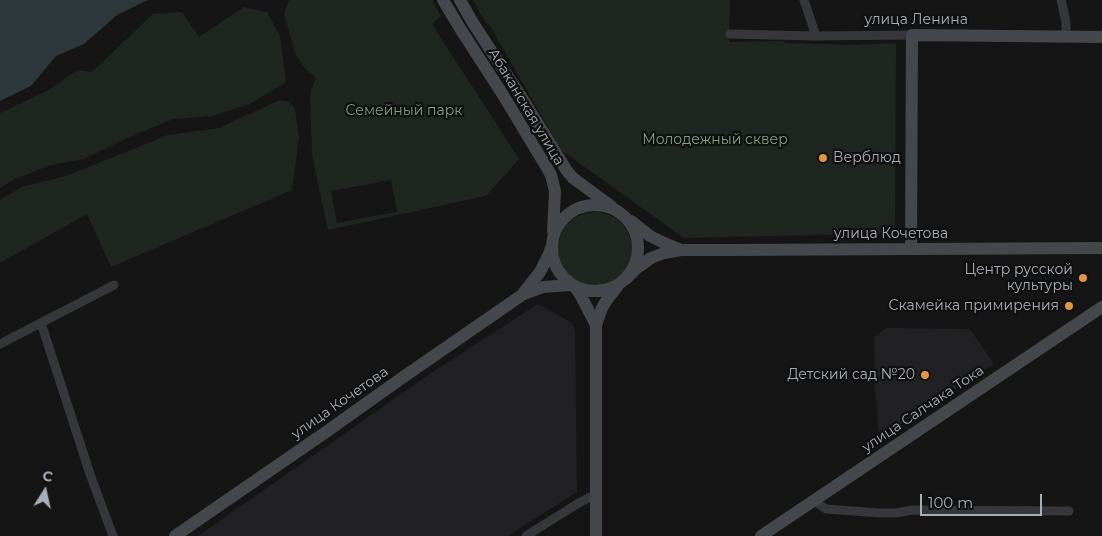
<!DOCTYPE html>
<html>
<head>
<meta charset="utf-8">
<style>
	body { margin:0 }
	#map { position:relative; width:1102px; height:536px; overflow:hidden; background:#151516; font-family:Montserrat,sans-serif }
	canvas { display:block }
	.north { position:absolute; left:20px; top:466px; width:50px; height:50px; -webkit-text-stroke:4px #101011; paint-order:stroke; rotate:10deg; font-size:14px; font-weight:700; line-height:20px; text-align:center; color:#a8aeb5 }
	.north::after { content:''; display:block; margin:auto; width:18px; height:22px; background:#a8aeb5; clip-path:polygon(50% 0,100% 100%,50% 72%,0 100%) }
	.scale { position:absolute; left:920px; top:494px; width:122px; height:22px; box-sizing:border-box; border:2px solid #a8aeb5; border-top:0; padding-left:6px; font-size:15px; line-height:18px; white-space:nowrap; color:#a8aeb5; -webkit-text-stroke:4px #101011; paint-order:stroke }
</style>
</head>
<body>
<div id="map">
<canvas width="1102" height="536"></canvas>
<div class="north">С</div>
<div class="scale">100 m</div>
</div>
<script>
const c = document.querySelector('canvas').getContext('2d');
c.lineJoin = 'round';
function paint(path, color) {
  c.fillStyle = color;
  c.fill(path, 'evenodd');
}
function toPath(rows) {
  const path = new Path2D();
  for (const r of rows) {
    if (r.length === 3) {
      path.moveTo(r[0] + r[2], r[1]);
      path.arc(r[0], r[1], r[2], 0, 2 * Math.PI);
      continue;
    }
    path.moveTo(r[0], r[1]);
    for (let i = 2; i < r.length; i += 2) path.lineTo(r[i], r[i + 1]);
  }
  return path;
}
function stroke(path, color, width, dash) {
  c.strokeStyle = color;
  c.lineWidth = width;
  c.lineCap = dash ? 'butt' : 'round';
  c.setLineDash(dash || []);
  c.stroke(path);
}
function label(font, color, halo, rows, align = 'center') {
  c.font = font + ' Montserrat,sans-serif';
  c.lineWidth = 4.5;
  c.setLineDash([]);
  c.textBaseline = 'middle';
  c.strokeStyle = halo;
  c.fillStyle = color;
  for (const [text, x, y, turn = 0] of rows) {
    c.save();
    c.translate(x, y);
    c.rotate((+turn || 0) * Math.PI / 180);
    c.textAlign = isNaN(turn) ? turn : align;
    if (halo) c.strokeText(text, 0, 0);
    c.fillText(text, 0, 0);
    c.restore();
  }
}
paint(toPath([
	[538,304,572,323,575,332,577,492,508,536,198,536,431,373],
	[886,328,970,329,994,364,879,438,875,387,874,337]
]), '#212123');
paint(toPath([
	[289,0,432,0,441,16,432,24,519,159,486,196,328,230,314,165,312,153,310,95,312,88,316,78,303,66,295,53,284,13],
	[391,180,397,212,337,223,331,191],
	[473,0,730,0,729,42,784,41,785,43,854,45,896,43,895,233,684,238,561,150,489,24,486,23],
	[244,7,267,12,280,36,286,82,250,104,212,116,173,119,127,138,84,159,50,165,15,179,0,188,0,113,47,91,78,70,92,72,153,14,182,12,199,37],
	[280,100,290,102,295,109,299,137,292,190,111,267,87,214,0,263,0,200,22,187,66,176,168,135,219,128],
	[595,249,37]
]), '#1f261f');
paint(toPath([
	[0,0,148,0,117,15,84,44,56,56,31,86,0,101]
]), '#2e373b');
stroke(toPath([
	[804,0,816,36],
	[1061,0,1066,22,1066,36],
	[730,34,816,36,912,35],
	[41,323,91,477,113,536],
	[0,344,114,285],
	[815,500,820,505,826,509,880,513,896,513,912,510,1069,511],
	[526,536,577,504,596,494]
]), '#36373b', 9);
stroke(toPath([
	[443,0,461,30,503,95,547,168,551,175,555,191,553,231],
	[460,0,473,23,520,95,567,171,573,178,611,206],
	[595,248,43],
	[631,221,650,236,662,242,681,250],
	[911,249,912,35,1102,37],
	[626,279,637,268,651,258,664,253,681,250,730,250,1102,248],
	[575,287,581,296,596,325],
	[524,292,540,272,548,256,551,248],
	[175,536,326,432,399,380,522,295,543,287,571,285],
	[596,536,596,325,602,308,606,301,617,287],
	[761,536,1102,307]
]), '#44474b', 12);
for (const [x, y, r, color] of [
	[823,158,5,"#e19742"],
	[1083,278,5,"#e19742"],
	[1069,306,5,"#e19742"],
	[925,375,5,"#e19742"]
]) {
  const dot = new Path2D();
  dot.arc(x, y, r, 0, 2 * Math.PI);
  c.fillStyle = color;
  c.fill(dot);
  stroke(dot, '#101011', 2);
}
label('14px', '#a8aeb5', '#101011', [
	["улица Ленина",916,20],
	["Абаканская улица",526,107,59],
	["улица Кочетова",891,234],
	["улица Кочетова",340,403,-35],
	["улица Салчака Тока",923,409,-34]
]);
label('14px', '#839e81', '#101011', [
	["Семейный парк",404,111],
	["Молодежный сквер",715,140]
]);
label('14px', '#a8aeb5', '#101011', [
	["Верблюд",833,158,"left"],
	["Центр русской",1073,270],
	["культуры",1073,286],
	["Скамейка примирения",1059,306],
	["Детский сад №20",915,375]
], 'right');
</script>
</body>
</html>
